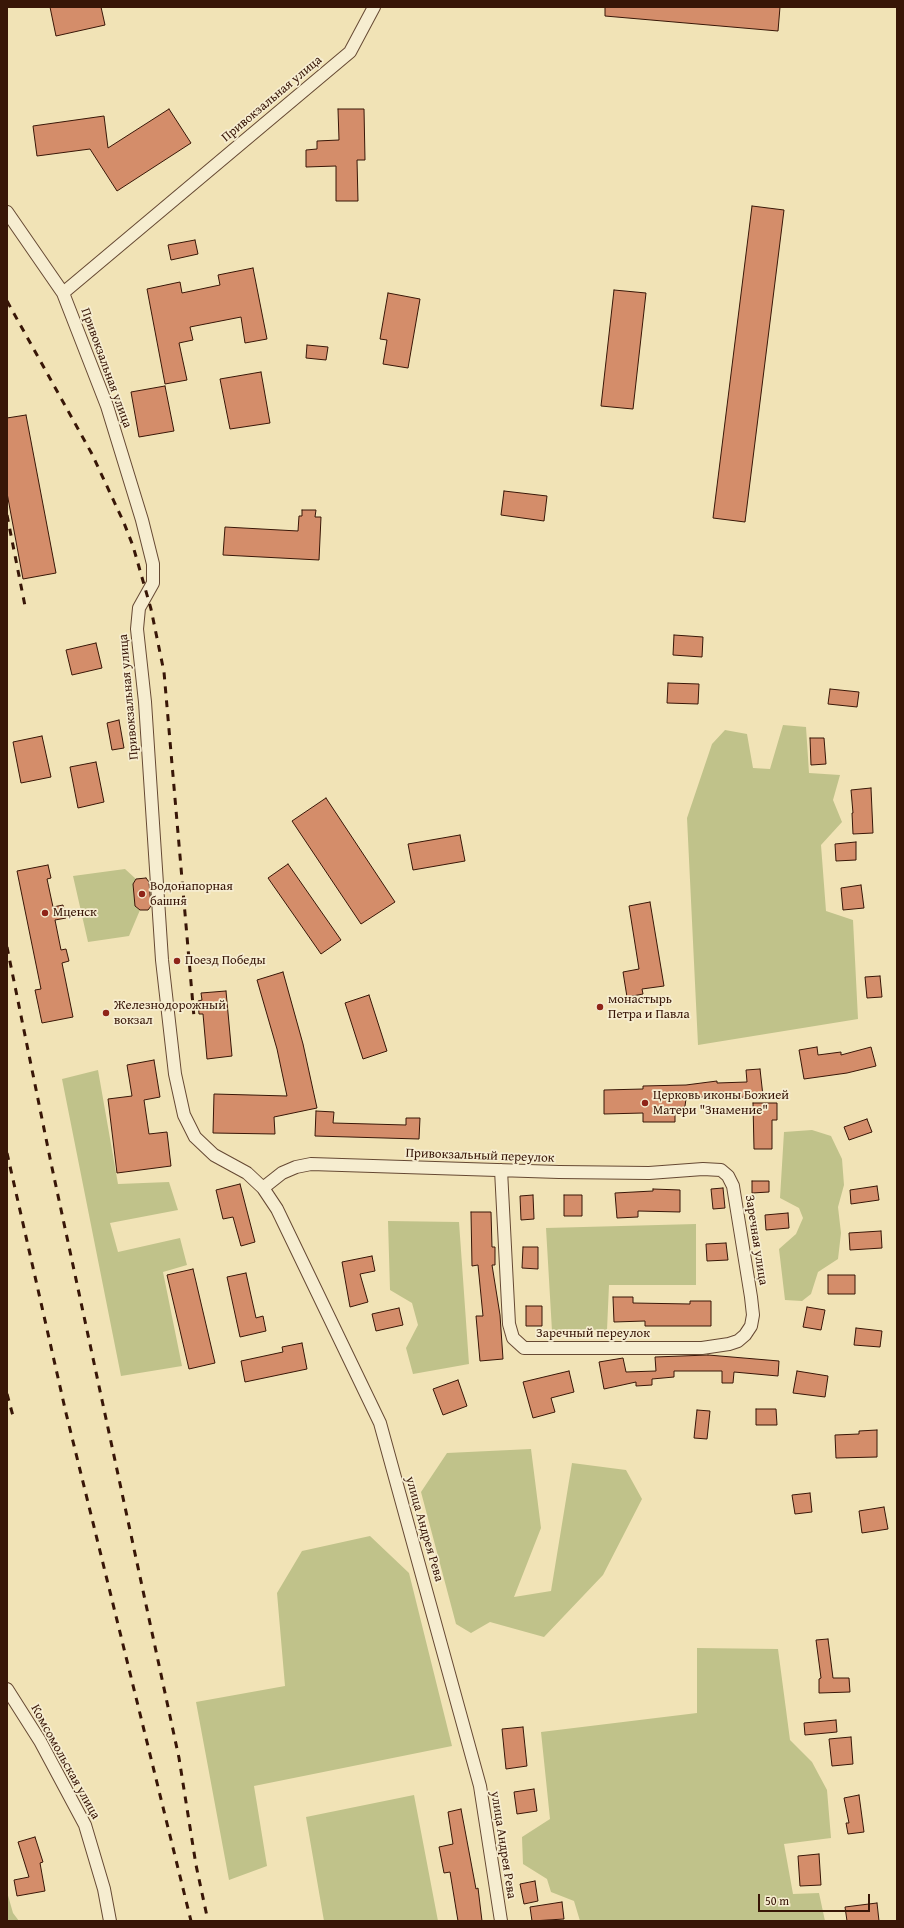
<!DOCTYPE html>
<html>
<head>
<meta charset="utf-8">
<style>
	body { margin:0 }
	#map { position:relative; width:904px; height:1928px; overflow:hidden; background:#f1e3b6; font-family:"Gentium Book Plus",serif }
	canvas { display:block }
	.frame { position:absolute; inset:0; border:8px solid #381607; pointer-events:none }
	.scale { position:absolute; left:758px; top:1894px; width:112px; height:18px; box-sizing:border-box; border:2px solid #381607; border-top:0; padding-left:5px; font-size:12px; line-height:14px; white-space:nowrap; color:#381607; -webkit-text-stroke:3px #f6edd0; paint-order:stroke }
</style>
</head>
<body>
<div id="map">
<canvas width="904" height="1928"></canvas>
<div class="frame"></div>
<div class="scale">50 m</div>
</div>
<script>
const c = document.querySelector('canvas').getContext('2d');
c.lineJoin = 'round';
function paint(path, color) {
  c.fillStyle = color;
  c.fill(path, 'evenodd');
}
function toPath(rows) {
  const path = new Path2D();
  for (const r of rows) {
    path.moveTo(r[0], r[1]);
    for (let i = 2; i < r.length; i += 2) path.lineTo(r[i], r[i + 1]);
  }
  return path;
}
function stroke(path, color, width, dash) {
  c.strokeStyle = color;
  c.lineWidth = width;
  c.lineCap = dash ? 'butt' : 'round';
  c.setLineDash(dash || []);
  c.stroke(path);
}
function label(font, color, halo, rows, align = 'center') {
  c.font = font + ' "Gentium Book Plus",serif';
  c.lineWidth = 3.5;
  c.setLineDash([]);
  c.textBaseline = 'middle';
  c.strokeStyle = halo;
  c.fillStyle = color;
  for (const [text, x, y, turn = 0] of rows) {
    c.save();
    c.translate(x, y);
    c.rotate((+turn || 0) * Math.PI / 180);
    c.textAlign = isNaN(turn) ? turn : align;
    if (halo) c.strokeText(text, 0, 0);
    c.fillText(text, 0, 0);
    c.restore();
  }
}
paint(toPath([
	[783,725,806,727,809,773,840,775,833,800,842,822,821,845,826,911,853,920,858,1019,698,1045,687,818,712,744,725,730,747,734,753,768,770,769],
	[125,869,136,879,133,884,135,906,140,910,129,936,88,942,73,876],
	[98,1070,118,1184,169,1182,178,1210,110,1223,118,1252,180,1238,187,1265,163,1272,182,1366,121,1376,62,1079],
	[812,1130,831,1136,842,1159,844,1185,838,1207,841,1233,838,1259,818,1272,811,1294,802,1301,785,1300,779,1249,796,1234,803,1218,799,1208,780,1198,784,1132],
	[388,1221,459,1222,469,1364,413,1374,406,1348,418,1325,412,1303,390,1290],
	[696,1224,696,1285,609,1285,607,1330,552,1331,546,1228],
	[531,1449,541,1528,514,1597,551,1591,572,1463,626,1470,642,1499,603,1575,544,1637,490,1622,471,1633,456,1624,421,1492,447,1453],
	[370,1536,409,1573,452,1746,254,1786,267,1866,229,1880,196,1702,285,1686,277,1593,302,1551],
	[697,1648,778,1649,790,1740,812,1762,827,1790,831,1838,784,1844,793,1894,819,1893,825,1921,580,1921,574,1901,551,1892,547,1879,523,1864,522,1837,550,1819,541,1732,697,1713],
	[414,1795,438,1921,324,1921,306,1817],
	[7,1892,13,1913,19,1921,7,1921]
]), '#c0c28a');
const building = toPath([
	[50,7,101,7,105,25,56,36,50,7],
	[605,7,780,7,778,31,605,16,605,7],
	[169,109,191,143,117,191,90,149,37,156,33,126,104,116,108,148,169,109],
	[338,109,364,109,365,160,357,160,358,201,336,201,336,166,306,167,306,150,317,149,317,141,339,140,338,109],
	[752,206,784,210,745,522,713,518,752,206],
	[195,240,198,254,171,260,168,245,195,240],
	[253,268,267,339,245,343,241,317,190,327,193,340,179,343,187,380,165,384,147,289,180,282,182,293,220,285,218,275,253,268],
	[614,290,646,293,633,409,601,406,614,290],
	[388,293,420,299,408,368,383,364,387,340,380,339,388,293],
	[307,345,328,347,326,360,306,358,307,345],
	[261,372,270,423,230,429,220,379,261,372],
	[165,386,174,431,139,437,131,392,165,386],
	[26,415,56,573,23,579,7,493,7,418,26,415],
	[504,491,547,496,544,521,501,515,504,491],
	[302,510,316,510,315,517,321,517,319,560,223,555,225,527,298,531,299,516,302,516,302,510],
	[674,635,703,637,702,657,673,655,674,635],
	[96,643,102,668,72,675,66,650,96,643],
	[668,683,699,684,698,704,667,703,668,683],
	[830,689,859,692,857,707,828,704,830,689],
	[119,720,124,748,112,750,107,723,119,720],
	[42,736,51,777,21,783,13,742,42,736],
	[810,738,824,738,826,764,811,765,810,738],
	[96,762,104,802,78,808,70,767,96,762],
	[871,788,873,833,853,834,852,813,853,813,851,790,871,788],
	[326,798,395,902,361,924,292,821,326,798],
	[460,835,465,861,413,870,408,844,460,835],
	[856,842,856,860,836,861,835,844,856,842],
	[288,864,341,940,321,954,268,878,288,864],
	[48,865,51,878,47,879,53,907,63,905,66,918,55,920,61,950,66,949,69,961,62,963,73,1017,42,1023,35,990,41,989,17,871,48,865],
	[146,878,149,882,151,906,148,910,140,910,135,906,133,884,136,879,146,878],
	[861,885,864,908,843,910,841,888,861,885],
	[650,902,664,986,642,989,643,994,627,997,623,972,639,969,629,906,650,902],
	[283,972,303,1044,317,1108,274,1117,275,1134,213,1133,214,1094,287,1096,277,1049,257,980,283,972],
	[880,976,882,997,867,998,865,977,880,976],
	[226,991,232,1056,207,1059,203,1014,199,1014,198,1001,202,1000,201,993,226,991],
	[369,995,387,1051,363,1059,345,1003,369,995],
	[817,1047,818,1055,841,1052,841,1055,871,1047,876,1066,847,1073,804,1079,799,1050,817,1047],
	[154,1060,160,1097,144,1100,149,1134,167,1132,171,1166,117,1173,108,1099,132,1096,127,1065,154,1060],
	[760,1069,763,1096,729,1098,728,1094,686,1099,685,1106,675,1115,675,1122,643,1122,643,1113,604,1114,604,1090,643,1089,643,1086,686,1085,717,1081,717,1083,747,1082,746,1070,760,1069],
	[753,1103,777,1103,777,1120,772,1120,772,1149,754,1149,753,1103],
	[316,1111,334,1112,333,1123,406,1125,406,1118,420,1118,419,1139,315,1136,316,1111],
	[867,1119,872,1132,849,1140,844,1127,867,1119],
	[752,1181,769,1181,769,1192,752,1193,752,1181],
	[240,1184,255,1242,241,1246,233,1217,223,1219,216,1190,240,1184],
	[877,1186,879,1200,851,1204,850,1190,877,1186],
	[723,1188,725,1208,713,1209,711,1189,723,1188],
	[653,1189,680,1190,680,1212,638,1211,638,1217,617,1218,615,1193,653,1191,653,1189],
	[533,1195,534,1219,521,1220,520,1196,533,1195],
	[564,1195,582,1195,582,1216,564,1216,564,1195],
	[471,1212,491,1212,492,1247,495,1247,495,1265,492,1265,500,1315,503,1359,480,1361,476,1316,483,1316,478,1265,472,1266,471,1212],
	[788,1213,789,1228,766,1230,765,1215,788,1213],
	[881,1231,882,1248,850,1250,849,1233,881,1231],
	[726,1243,728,1260,707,1261,706,1244,726,1243],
	[523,1247,538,1247,538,1269,522,1268,523,1247],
	[372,1256,375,1271,360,1274,368,1302,350,1307,342,1262,372,1256],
	[193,1269,215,1363,189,1369,167,1275,193,1269],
	[246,1273,256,1318,263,1316,266,1331,240,1337,227,1277,246,1273],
	[828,1275,855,1275,855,1294,828,1294,828,1275],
	[613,1297,633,1297,633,1303,690,1304,690,1301,711,1301,711,1326,645,1326,645,1321,614,1322,613,1297],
	[526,1306,542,1306,542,1326,526,1326,526,1306],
	[807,1307,825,1310,821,1330,803,1327,807,1307],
	[399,1308,403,1325,376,1331,372,1314,399,1308],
	[856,1328,882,1331,880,1347,854,1345,856,1328],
	[302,1343,307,1369,245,1382,241,1361,283,1352,282,1347,302,1343],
	[708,1355,779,1361,778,1376,734,1372,733,1383,722,1383,722,1371,674,1371,674,1377,652,1379,652,1385,636,1386,636,1382,604,1389,599,1362,623,1358,626,1372,656,1371,655,1357,708,1355],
	[569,1371,574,1392,551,1398,555,1412,533,1418,523,1382,569,1371],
	[797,1371,828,1376,825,1397,793,1393,797,1371],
	[458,1380,467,1406,443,1415,433,1389,458,1380],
	[756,1409,776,1409,777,1425,756,1425,756,1409],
	[697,1410,710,1411,707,1439,694,1438,697,1410],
	[877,1430,877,1457,836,1458,835,1435,859,1434,859,1431,877,1430],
	[810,1493,812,1512,795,1514,792,1495,810,1493],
	[884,1507,888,1529,862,1533,859,1511,884,1507],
	[828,1639,833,1678,849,1678,850,1692,819,1693,819,1679,821,1678,816,1640,828,1639],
	[836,1720,837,1732,805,1735,804,1723,836,1720],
	[523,1727,527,1766,506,1769,502,1729,523,1727],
	[851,1737,853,1764,832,1766,829,1739,851,1737],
	[534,1789,537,1811,517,1814,514,1792,534,1789],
	[859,1795,864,1832,848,1834,846,1823,849,1823,844,1798,859,1795],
	[461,1809,476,1889,478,1888,482,1921,458,1921,450,1872,444,1873,439,1847,453,1844,448,1812,461,1809],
	[35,1837,43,1862,40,1863,45,1891,17,1896,14,1880,29,1877,18,1842,35,1837],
	[819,1854,821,1885,800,1886,798,1856,819,1854],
	[535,1881,538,1901,524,1904,520,1884,535,1881],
	[562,1902,564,1919,532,1921,530,1907,562,1902],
	[877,1903,879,1921,847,1921,845,1907,877,1903]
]);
paint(building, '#d48d6a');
stroke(building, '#381607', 1);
const minor = toPath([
	[7,212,63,293,107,406,142,520,153,564,153,583,139,608,137,629,145,702,162,960,175,1074,184,1115,195,1137,214,1155,247,1173,263,1188,277,1209,380,1423,480,1786,501,1921],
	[63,293,350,52,374,7],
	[263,1188,282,1173,296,1167,311,1164,559,1172,649,1173,703,1169,721,1170,728,1176,733,1186,751,1297,753,1315,751,1326,745,1335,738,1341,729,1344,702,1348,524,1348,513,1338,509,1324,501,1170],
	[7,1689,40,1741,85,1825,104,1889,110,1921]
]);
stroke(minor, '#664933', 14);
stroke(minor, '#f6edd0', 12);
stroke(toPath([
	[7,301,92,454,124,523,133,546,151,609,164,672,194,1017],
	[7,515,25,606],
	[7,947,51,1163,179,1758,196,1865,208,1921],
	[7,1153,66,1413,191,1921],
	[7,1394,13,1416]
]), '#381607', 3, [7, 7]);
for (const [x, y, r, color] of [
	[142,894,4,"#8f2418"],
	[45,913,4,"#8f2418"],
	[177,961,4,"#8f2418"],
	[600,1007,4,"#8f2418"],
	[106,1013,4,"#8f2418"],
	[645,1103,4,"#8f2418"]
]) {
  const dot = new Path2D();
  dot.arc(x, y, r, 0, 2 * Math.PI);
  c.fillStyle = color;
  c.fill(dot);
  stroke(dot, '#f6edd0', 1.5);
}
label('13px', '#381607', '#f6edd0', [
	["Привокзальная улица",272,99,-40],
	["Привокзальная улица",106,368,70],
	["Привокзальная улица",129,697,-95],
	["Привокзальный переулок",480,1156,2],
	["Заречная улица",756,1240,81],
	["Заречный переулок",593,1334],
	["улица Андрея Рева",424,1529,74],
	["Комсомольская улица",65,1762,61],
	["улица Андрея Рева",503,1845,81]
]);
label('13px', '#381607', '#f6edd0', [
	["Водонапорная",150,887],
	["башня",150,902],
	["Мценск",53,913],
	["Поезд Победы",185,961],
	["монастырь",608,1000],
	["Петра и Павла",608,1015],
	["Железнодорожный",114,1006],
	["вокзал",114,1021],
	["Церковь иконы Божией",653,1096],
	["Матери \"Знамение\"",653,1111]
], 'left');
</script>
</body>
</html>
